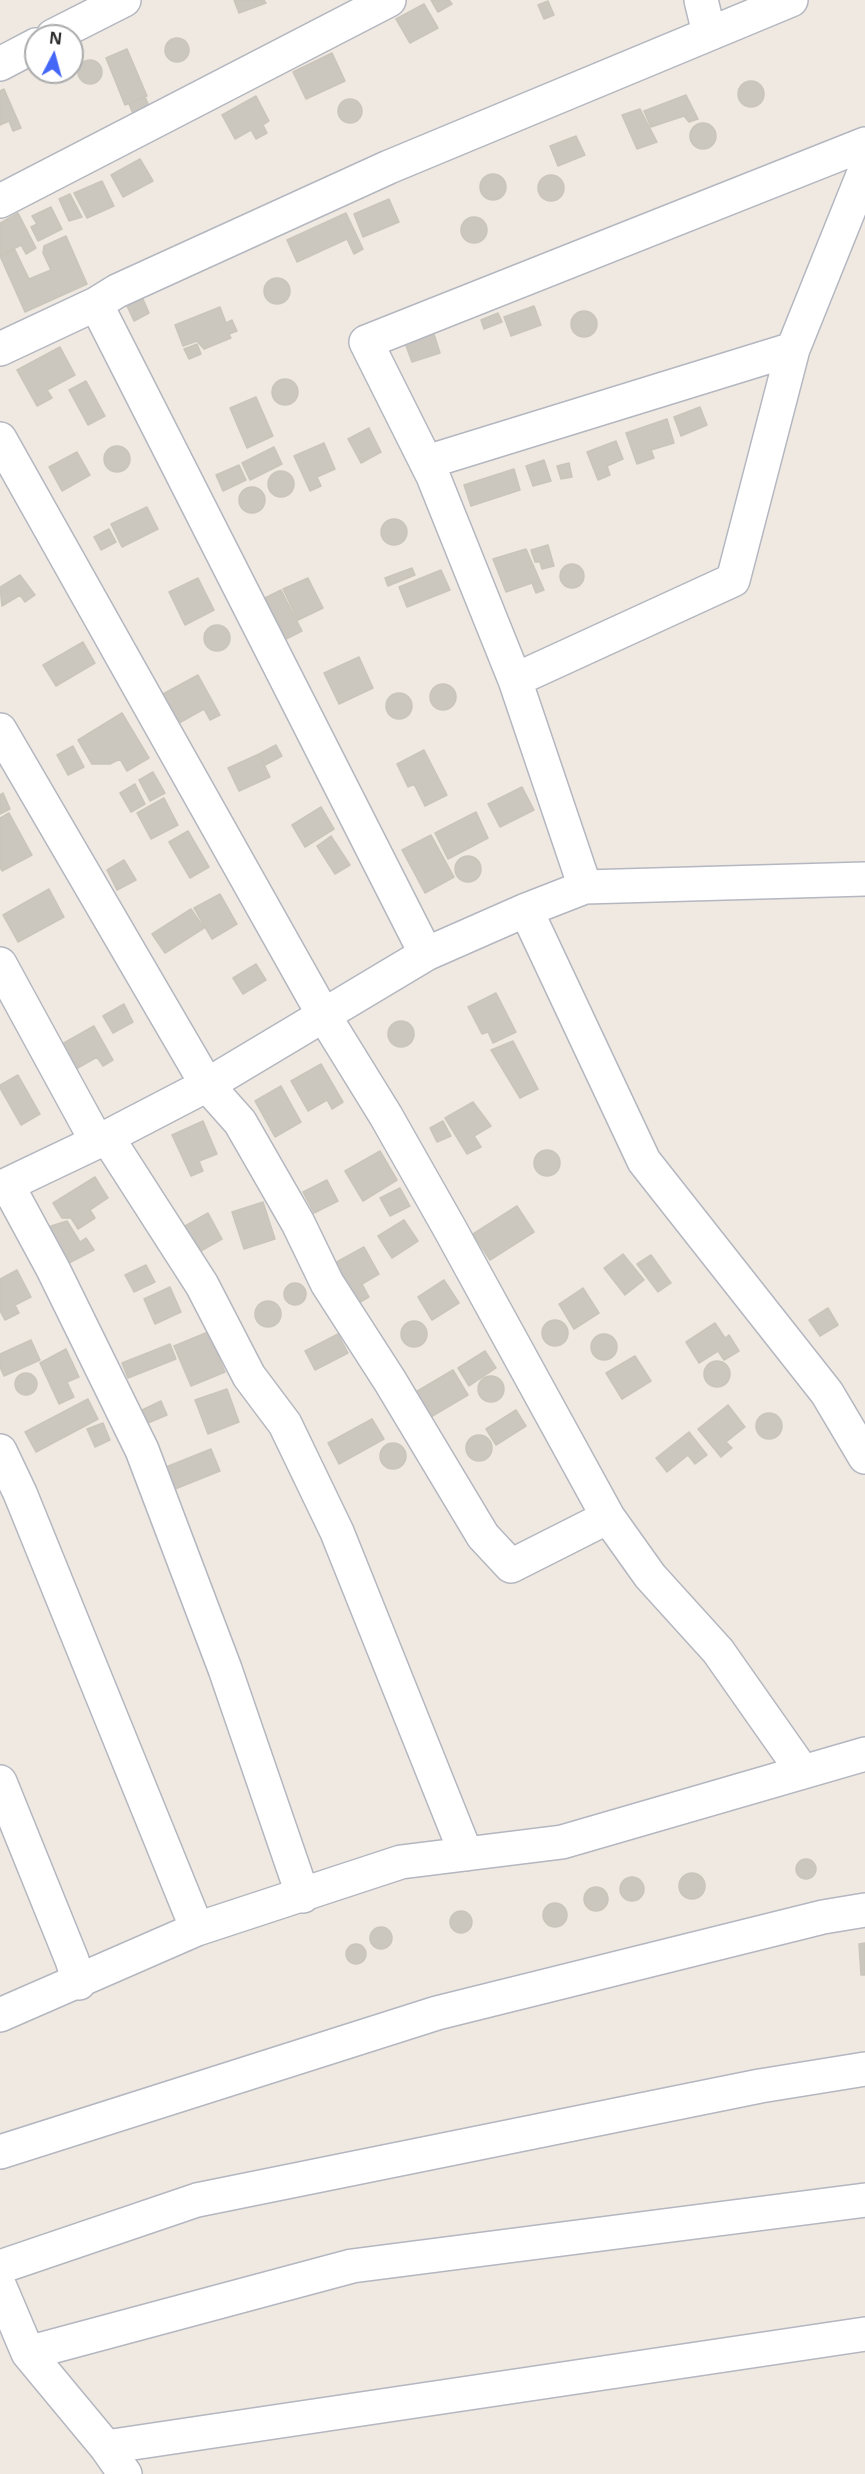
<!DOCTYPE html>
<html>
<head>
<meta charset="utf-8">
<style>
	body { margin:0 }
	#map { position:relative; width:865px; height:2474px; overflow:hidden; background:#efe9e1; font-family:"Open Sans",sans-serif }
	canvas { display:block }
	.north { position:absolute; left:24px; top:24px; width:60px; height:60px; box-sizing:border-box; background:#fff; border:2px solid #ababab; border-radius:50%; rotate:6deg; font-size:16px; font-weight:700; line-height:24px; text-align:center; color:#2e2e2e }
	.north::after { content:''; display:block; margin:auto; width:21px; height:27px; background:#4567f7; clip-path:polygon(50% 0,100% 100%,50% 72%,0 100%) }
</style>
</head>
<body>
<div id="map">
<canvas width="865" height="2474"></canvas>
<div class="north">N</div>
</div>
<script>
const c = document.querySelector('canvas').getContext('2d');
c.lineJoin = 'round';
function paint(path, color) {
  c.fillStyle = color;
  c.fill(path, 'evenodd');
}
function toPath(rows) {
  const path = new Path2D();
  for (const r of rows) {
    if (r.length === 3) {
      path.moveTo(r[0] + r[2], r[1]);
      path.arc(r[0], r[1], r[2], 0, 2 * Math.PI);
      continue;
    }
    path.moveTo(r[0], r[1]);
    for (let i = 2; i < r.length; i += 2) path.lineTo(r[i], r[i + 1]);
  }
  return path;
}
function stroke(path, color, width, dash) {
  c.strokeStyle = color;
  c.lineWidth = width;
  c.lineCap = dash ? 'butt' : 'round';
  c.setLineDash(dash || []);
  c.stroke(path);
}
const building = toPath([
	[234,0,264,0,266,3,239,13,234,0],
	[431,0,449,0,452,4,438,12,431,0],
	[548,1,554,15,544,19,538,5,548,1],
	[424,4,438,28,410,43,396,19,424,4],
	[177,50,12],
	[127,49,147,96,125,105,106,58,127,49],
	[332,53,345,81,306,99,293,72,332,53],
	[90,72,12],
	[751,94,13],
	[4,89,21,128,13,131,9,121,0,125,0,91,4,89],
	[686,95,698,119,689,122,684,116,651,127,644,111,686,95],
	[256,96,269,121,263,125,267,133,256,139,251,130,235,139,222,115,256,96],
	[145,97,150,108,134,116,129,104,145,97],
	[350,111,12],
	[640,109,657,142,637,149,622,115,640,109],
	[703,136,13],
	[576,136,585,155,558,166,550,146,576,136],
	[140,159,153,181,123,197,111,175,140,159],
	[493,187,13],
	[551,188,13],
	[102,181,114,206,87,218,74,193,102,181],
	[70,194,82,217,69,221,59,199,70,194],
	[389,199,399,222,363,237,354,214,389,199],
	[51,207,62,229,38,241,31,227,37,224,32,216,51,207],
	[18,213,36,248,26,254,21,245,0,256,0,223,18,213],
	[346,213,363,249,354,254,347,239,297,262,287,240,346,213],
	[474,230,13],
	[66,236,87,284,25,312,0,256,15,250,29,279,51,270,43,253,44,246,66,236],
	[277,291,13],
	[143,299,149,313,134,321,127,306,143,299],
	[534,306,541,325,511,336,504,317,534,306],
	[220,307,226,323,232,320,237,331,229,334,231,338,204,349,197,341,183,346,175,325,220,307],
	[584,324,13],
	[498,313,502,322,484,329,481,320,498,313],
	[434,334,440,353,412,362,405,343,434,334],
	[197,344,201,354,189,359,184,349,197,344],
	[60,347,75,375,47,390,52,398,37,406,17,370,60,347],
	[285,392,13],
	[86,381,105,416,88,425,69,390,86,381],
	[256,397,273,436,247,448,230,408,256,397],
	[700,407,707,425,681,436,674,417,700,407],
	[667,419,674,443,651,450,654,458,637,464,626,433,667,419],
	[369,428,381,452,361,463,348,439,369,428],
	[616,441,623,459,607,466,610,475,598,480,587,452,616,441],
	[324,443,335,469,317,477,321,486,310,491,294,456,324,443],
	[117,459,13],
	[274,447,282,464,250,480,242,463,274,447],
	[77,452,90,475,62,491,49,467,77,452],
	[544,460,551,481,533,486,526,466,544,460],
	[569,463,572,477,561,479,557,466,569,463],
	[239,465,246,480,223,491,216,475,239,465],
	[514,469,520,490,471,506,464,485,514,469],
	[281,484,13],
	[252,500,13],
	[147,507,158,529,122,547,111,524,147,507],
	[394,532,13],
	[109,529,116,542,101,550,94,537,109,529],
	[548,545,554,566,542,569,540,562,535,562,531,550,548,545],
	[526,549,544,590,536,593,532,583,506,592,493,559,526,549],
	[572,576,12],
	[412,568,415,575,388,586,385,578,412,568],
	[441,570,450,590,407,607,399,587,441,570],
	[20,575,35,595,25,602,20,595,2,606,0,587,20,575],
	[198,578,214,610,185,625,169,592,198,578],
	[308,578,323,608,298,620,283,589,308,578],
	[281,590,302,631,286,639,265,598,281,590],
	[217,638,13],
	[83,642,95,663,56,686,43,665,83,642],
	[359,657,373,688,339,704,324,673,359,657],
	[198,675,220,715,210,720,204,709,179,723,163,694,198,675],
	[443,697,13],
	[399,706,13],
	[122,713,149,758,127,771,120,759,110,764,92,764,78,740,122,713],
	[276,745,282,756,265,765,259,754,276,745],
	[73,746,84,767,68,775,57,755,73,746],
	[424,750,447,795,425,806,414,784,408,787,397,764,424,750],
	[259,754,270,777,239,791,228,768,259,754],
	[153,772,165,793,150,801,139,780,153,772],
	[135,784,145,804,131,812,120,793,135,784],
	[522,787,534,810,500,827,488,804,522,787],
	[3,793,10,809,0,814,0,795,3,793],
	[164,798,178,825,151,839,137,813,164,798],
	[321,807,334,829,305,847,292,825,321,807],
	[476,812,488,838,448,859,435,833,476,812],
	[9,813,32,855,2,871,0,867,0,818,9,813],
	[188,831,209,867,190,878,169,842,188,831],
	[431,835,454,877,425,893,402,850,431,835],
	[331,836,350,865,335,874,317,846,331,836],
	[468,869,13],
	[124,860,136,880,117,890,107,870,124,860],
	[49,889,64,917,18,942,3,915,49,889],
	[220,894,237,924,212,939,194,908,220,894],
	[191,909,204,928,165,953,152,934,191,909],
	[256,964,266,980,243,994,233,978,256,964],
	[496,993,516,1032,493,1043,488,1032,482,1034,468,1007,496,993],
	[124,1004,133,1022,113,1033,103,1016,124,1004],
	[401,1034,13],
	[94,1026,113,1060,103,1066,97,1057,76,1069,62,1044,94,1026],
	[513,1041,538,1089,520,1098,491,1050,513,1041],
	[321,1064,343,1102,332,1109,327,1100,308,1111,291,1081,321,1064],
	[18,1075,40,1114,21,1125,0,1088,0,1085,18,1075],
	[281,1086,301,1122,275,1137,255,1101,281,1086],
	[473,1102,491,1126,474,1136,481,1147,467,1154,445,1118,473,1102],
	[203,1121,217,1154,199,1161,203,1171,191,1176,172,1135,203,1121],
	[443,1121,451,1136,437,1142,430,1128,443,1121],
	[547,1163,13],
	[380,1151,397,1180,363,1201,345,1171,380,1151],
	[95,1177,108,1198,90,1210,95,1218,78,1229,71,1218,62,1218,53,1203,95,1177],
	[327,1180,338,1201,314,1213,303,1192,327,1180],
	[400,1188,410,1206,390,1216,380,1198,400,1188],
	[263,1202,275,1239,244,1249,232,1212,263,1202],
	[517,1206,534,1232,490,1260,473,1234,517,1206],
	[208,1213,222,1239,199,1252,185,1226,208,1213],
	[404,1220,418,1241,392,1258,378,1236,404,1220],
	[67,1221,80,1242,86,1238,94,1250,67,1264,50,1232,51,1226,67,1221],
	[364,1247,379,1274,362,1284,369,1297,355,1305,333,1264,364,1247],
	[623,1254,644,1280,625,1295,604,1268,623,1254],
	[651,1255,671,1283,658,1292,637,1264,651,1255],
	[146,1265,155,1282,134,1292,125,1275,146,1265],
	[17,1270,31,1297,15,1305,19,1313,5,1320,0,1311,0,1279,17,1270],
	[444,1280,459,1303,432,1320,418,1297,444,1280],
	[295,1294,11],
	[170,1287,181,1312,155,1324,144,1299,170,1287],
	[583,1288,599,1313,574,1329,559,1304,583,1288],
	[268,1314,13],
	[828,1308,838,1325,820,1336,809,1320,828,1308],
	[555,1333,13],
	[414,1334,13],
	[715,1323,725,1338,729,1335,739,1351,724,1360,718,1351,699,1363,686,1342,715,1323],
	[208,1332,225,1372,191,1386,174,1346,208,1332],
	[604,1347,13],
	[338,1334,348,1353,315,1370,305,1351,338,1334],
	[31,1340,40,1360,4,1376,0,1367,0,1354,31,1340],
	[170,1344,176,1359,128,1378,122,1363,170,1344],
	[66,1349,79,1377,67,1382,74,1397,59,1404,40,1363,66,1349],
	[485,1351,496,1368,469,1386,458,1368,485,1351],
	[635,1356,651,1381,622,1399,606,1373,635,1356],
	[717,1374,13],
	[453,1370,468,1395,429,1418,414,1393,453,1370],
	[26,1384,11],
	[491,1389,13],
	[227,1389,239,1422,208,1434,195,1400,227,1389],
	[88,1399,98,1419,36,1452,25,1432,88,1399],
	[161,1401,167,1415,148,1423,142,1410,161,1401],
	[728,1405,745,1427,726,1442,732,1448,721,1457,698,1429,728,1405],
	[516,1410,526,1426,496,1445,486,1429,516,1410],
	[769,1426,13],
	[372,1419,384,1439,339,1464,328,1443,372,1419],
	[103,1423,110,1440,95,1447,87,1429,103,1423],
	[689,1432,707,1455,695,1464,688,1455,667,1472,656,1458,689,1432],
	[479,1448,13],
	[393,1456,13],
	[211,1449,220,1471,175,1489,166,1467,211,1449],
	[806,1869,10],
	[692,1886,13],
	[632,1889,12],
	[596,1899,12],
	[555,1915,12],
	[461,1922,11],
	[381,1938,11],
	[865,1943,865,1975,861,1975,859,1944,865,1943],
	[356,1954,10]
]);
paint(building, '#cbc7bf');
stroke(building, '#cac5ba', 1.5);
const minor = toPath([
	[701,0,709,33],
	[53,36,124,0],
	[0,64,36,45],
	[0,201,389,0],
	[96,304,426,954],
	[0,349,96,304,117,291,389,167,791,0],
	[0,439,323,1014,386,1116,450,1229,608,1517,650,1576,718,1651,803,1772],
	[427,462,793,349],
	[515,680,733,580,793,349,865,170],
	[0,730,207,1085,240,1122,298,1223,327,1283,390,1381,483,1536,511,1566,608,1517],
	[585,887,515,680,433,476,366,342,865,144],
	[526,910,644,1161,827,1393,865,1457],
	[0,964,96,1140],
	[107,1137,202,1285,249,1376,285,1424,337,1532,466,1854],
	[8,1186,53,1269,142,1450,225,1669,303,1896],
	[0,1188,107,1137,207,1085,426,954,526,910,585,887,865,879],
	[0,1451,20,1493,197,1929],
	[0,1782,72,1960,79,1983],
	[0,2015,197,1929,401,1862,562,1842,865,1754],
	[0,2152,437,2013,823,1917,865,1910],
	[0,2267,197,2200,760,2086,865,2069],
	[0,2287,28,2353,106,2447,125,2474],
	[28,2353,352,2266,865,2200],
	[106,2447,865,2334]
]);
stroke(minor, '#b4b7c0', 36);
stroke(minor, '#fff', 33);
</script>
</body>
</html>
